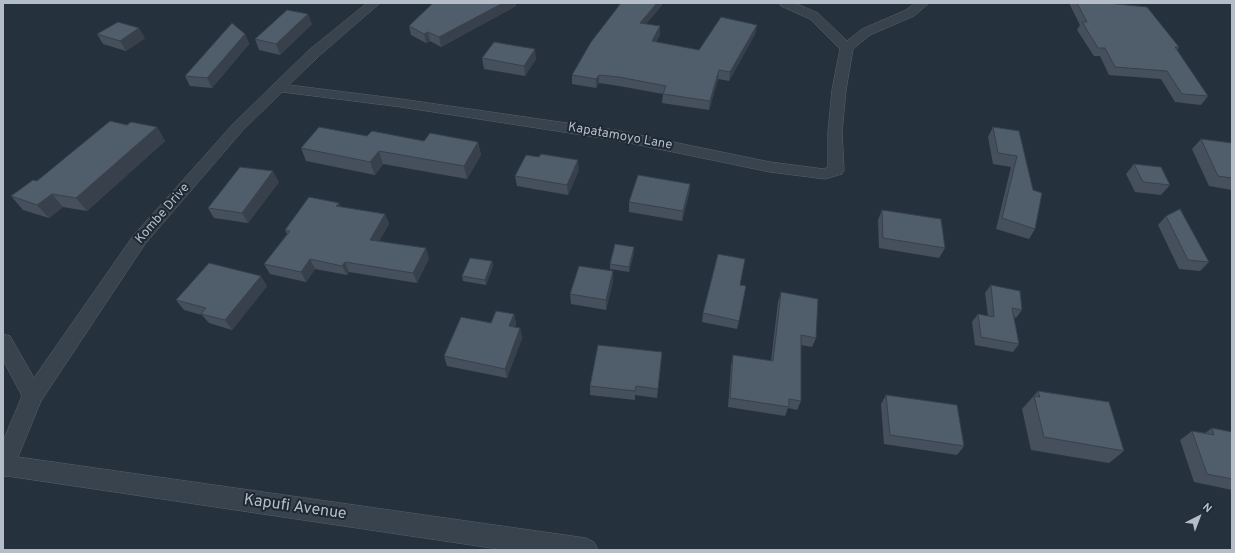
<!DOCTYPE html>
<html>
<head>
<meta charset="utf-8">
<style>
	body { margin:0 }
	#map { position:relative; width:1235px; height:553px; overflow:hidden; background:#25323d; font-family:Overpass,sans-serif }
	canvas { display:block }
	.frame { position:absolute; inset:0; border:4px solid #b5bec8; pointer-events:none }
	.north { position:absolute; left:1179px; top:497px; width:40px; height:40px; -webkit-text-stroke:3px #1e2832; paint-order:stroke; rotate:42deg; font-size:11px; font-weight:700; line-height:16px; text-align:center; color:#b5bec8 }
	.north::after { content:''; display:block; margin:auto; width:14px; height:18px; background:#b5bec8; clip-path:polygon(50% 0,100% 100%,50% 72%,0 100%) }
</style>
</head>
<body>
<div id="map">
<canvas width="1235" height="553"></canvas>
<div class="frame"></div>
<div class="north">N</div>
</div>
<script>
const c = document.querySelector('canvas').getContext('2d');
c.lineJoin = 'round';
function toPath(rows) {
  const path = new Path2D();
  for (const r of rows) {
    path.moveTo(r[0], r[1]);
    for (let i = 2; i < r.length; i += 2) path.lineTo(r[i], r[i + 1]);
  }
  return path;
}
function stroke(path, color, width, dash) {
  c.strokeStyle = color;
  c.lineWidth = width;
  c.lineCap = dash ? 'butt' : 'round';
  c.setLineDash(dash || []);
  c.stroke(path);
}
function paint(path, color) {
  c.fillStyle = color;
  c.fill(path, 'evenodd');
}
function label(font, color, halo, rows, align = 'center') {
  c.font = font + ' Overpass,sans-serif';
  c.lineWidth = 4;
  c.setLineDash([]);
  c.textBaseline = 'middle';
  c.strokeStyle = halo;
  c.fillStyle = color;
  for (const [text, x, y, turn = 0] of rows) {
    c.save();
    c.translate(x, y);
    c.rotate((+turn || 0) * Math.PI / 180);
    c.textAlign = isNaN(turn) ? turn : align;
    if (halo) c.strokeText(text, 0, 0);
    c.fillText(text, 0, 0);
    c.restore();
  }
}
const minor = toPath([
	[367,3,380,3,319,56,289,85,401,99,615,130,770,162,824,169,828,167,828,132,832,90,840,49,810,19,781,6,779,3,795,3,818,13,847,41,862,29,906,10,915,3,929,3,914,16,870,35,853,49,846,90,842,132,844,170,842,174,825,179,770,172,615,140,401,107,282,92,243,130,145,244,41,401,18,457,586,538,594,542,598,550,505,550,7,476,3,477,3,441,22,396,3,360,3,334,10,336,34,378,133,236,233,124,309,50,367,3]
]);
stroke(minor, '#57616b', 1);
paint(minor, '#39434d');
paint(toPath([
	[433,3,515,3,516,6,441,47,430,41,426,43,411,35,409,26],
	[621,3,662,3,662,5,646,24,660,35,656,42,699,50,757,25,755,34,729,81,718,79,709,110,662,103,663,94,619,86,599,83,596,88,572,84,572,75],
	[1069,3,1107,3,1179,47,1177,50,1208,96,1201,105,1175,102,1161,79,1109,75,1100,56,1094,56,1077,30,1080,25],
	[312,24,280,55,259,50,255,39],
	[97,34,145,38,126,51,103,44],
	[245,34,249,44,212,88,190,86,185,76],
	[482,58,536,59,525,76,484,69],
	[127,125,157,127,165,141,87,211,63,207,49,218,23,210,11,196],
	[993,127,1019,131,1033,190,1035,229,1029,239,996,229,1011,167,993,164,988,137],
	[367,136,424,141,478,142,481,155,467,179,383,164,375,175,306,161,301,148],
	[1201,139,1232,143,1232,190,1209,186,1192,149],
	[1134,164,1170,185,1161,195,1135,192,1126,174],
	[579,170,568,195,517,186,515,176],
	[279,182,248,223,214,218,208,208],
	[690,184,689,194,682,221,629,212,629,202],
	[341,207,385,214,389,224,379,241,429,258,417,283,349,272,347,275,315,269,306,282,270,274,264,264,287,234,285,230],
	[882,210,945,248,939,258,879,248,878,220],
	[1166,216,1209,262,1200,271,1179,269,1158,225],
	[634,252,629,272,610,269,610,264],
	[492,261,493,266,486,285,463,281,462,276],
	[613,271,613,281,606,310,571,304,570,294],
	[740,285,739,321,737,329,702,322,703,313],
	[991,285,1022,310,1016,318,1014,317,1019,344,1013,352,975,345,972,322,978,314,988,316,985,293],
	[267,286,232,330,209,323,202,315,184,310,176,300],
	[781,292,816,338,812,347,801,345,801,401,797,410,788,408,785,416,728,407,731,365,733,355,771,361,778,302],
	[514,314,516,324,515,327,520,328,522,338,507,378,447,366,444,356,491,323],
	[662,352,657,398,635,395,635,400,590,395,590,386],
	[1038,391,1124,451,1109,463,1031,450,1022,409],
	[886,395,964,446,957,455,884,444,881,404],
	[1212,428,1232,432,1232,490,1194,482,1180,440,1192,431,1205,433]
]), '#45505c');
paint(toPath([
	[503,3,515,3,516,6,441,47,439,37],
	[657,3,662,3,662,5,640,31,640,23],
	[308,14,312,24,280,55,276,44],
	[757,25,755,34,729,81,730,72],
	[660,26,660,35,651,50,652,41],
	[139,28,145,38,126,51,120,41],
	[428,32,430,41,426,43,424,34],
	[245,34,249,44,212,88,207,78],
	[535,49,536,59,525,76,524,66],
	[719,70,718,79,709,110,710,101],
	[599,75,599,83,596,88,596,79],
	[157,127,165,141,87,211,76,198],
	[478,142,481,155,467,179,464,166],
	[379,151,383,164,375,175,370,162],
	[578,160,579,170,568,195,567,185],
	[273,171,279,182,248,223,242,213],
	[690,184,689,194,682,221,683,211],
	[52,194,63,207,49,218,37,205],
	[339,203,343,212,336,206],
	[385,214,389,224,374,250,370,240],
	[634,247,634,252,629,272,629,267],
	[426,248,429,258,417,283,413,273],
	[310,259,315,269,306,282,301,272],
	[492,261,493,266,486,285,485,280],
	[345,262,349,272,347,275,342,266],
	[613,271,613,281,606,310,606,300],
	[261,276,267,286,232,330,225,320],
	[514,314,516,324,511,336,509,326],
	[520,328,522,338,507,378,505,369]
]), '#38414b');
const building = toPath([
	[433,3,503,3,439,37,428,32,424,34,409,26,433,3],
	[621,3,657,3,640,23,660,26,652,41,699,50,721,17,757,25,730,72,719,70,710,101,663,94,666,86,619,77,599,75,596,79,572,75,591,42,621,3],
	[1077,3,1107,3,1147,7,1179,47,1175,47,1208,96,1182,94,1167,71,1115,67,1105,48,1098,48,1082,22,1087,22,1077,3],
	[287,10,308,14,276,44,255,39,287,10],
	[118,22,139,28,120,41,97,34,118,22],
	[232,23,245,34,207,78,185,76,232,23],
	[494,42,535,49,524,66,482,58,494,42],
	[110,121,127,125,131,122,157,127,76,198,52,194,37,205,11,196,33,180,37,181,110,121],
	[319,127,367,136,372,131,424,141,430,133,478,142,464,166,379,151,370,162,301,148,319,127],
	[993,127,1019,131,1033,190,1042,193,1035,229,1002,218,1017,156,998,153,993,127],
	[1201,139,1232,143,1232,178,1218,176,1201,139],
	[541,154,578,160,567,185,515,176,526,155,539,157,541,154],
	[1134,164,1161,167,1170,185,1143,182,1134,164],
	[240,167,273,171,242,213,208,208,240,167],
	[638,175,690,184,683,211,629,202,638,175],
	[309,197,339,203,336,206,385,214,370,240,426,248,413,273,345,262,342,266,310,259,301,272,264,264,290,231,285,230,309,197],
	[1180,209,1209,262,1188,260,1166,216,1180,209],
	[882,210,941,219,945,248,883,238,882,210],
	[615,244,634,247,629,267,610,264,615,244],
	[718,254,745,259,740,285,746,286,739,321,703,313,718,254],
	[470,258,492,261,485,280,462,276,470,258],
	[209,263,261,276,225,320,201,314,206,308,176,300,209,263],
	[579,266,613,271,606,300,570,294,579,266],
	[991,285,1020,291,1022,310,1012,308,1019,344,981,337,978,314,994,317,991,285],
	[781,292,818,299,816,338,801,335,801,401,789,399,789,407,730,398,733,355,773,361,781,292],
	[496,311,514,314,509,326,520,328,505,369,444,356,461,317,491,323,496,311],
	[598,345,662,352,658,389,636,386,635,391,590,386,598,345],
	[1038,391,1109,402,1124,451,1044,437,1034,396,1040,397,1038,391],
	[886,395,957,405,964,446,890,435,886,395],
	[1212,428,1232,432,1232,479,1207,474,1192,431,1214,435,1212,428]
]);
paint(building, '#505d6b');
stroke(building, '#38414b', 1);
label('13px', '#b5bec8', '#1e2832', [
	["Kapatamoyo Lane",620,137,10],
	["Kombe Drive",163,214,-49]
]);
label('16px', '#b5bec8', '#1e2832', [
	["Kapufi Avenue",295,508,8]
]);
</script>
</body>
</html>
